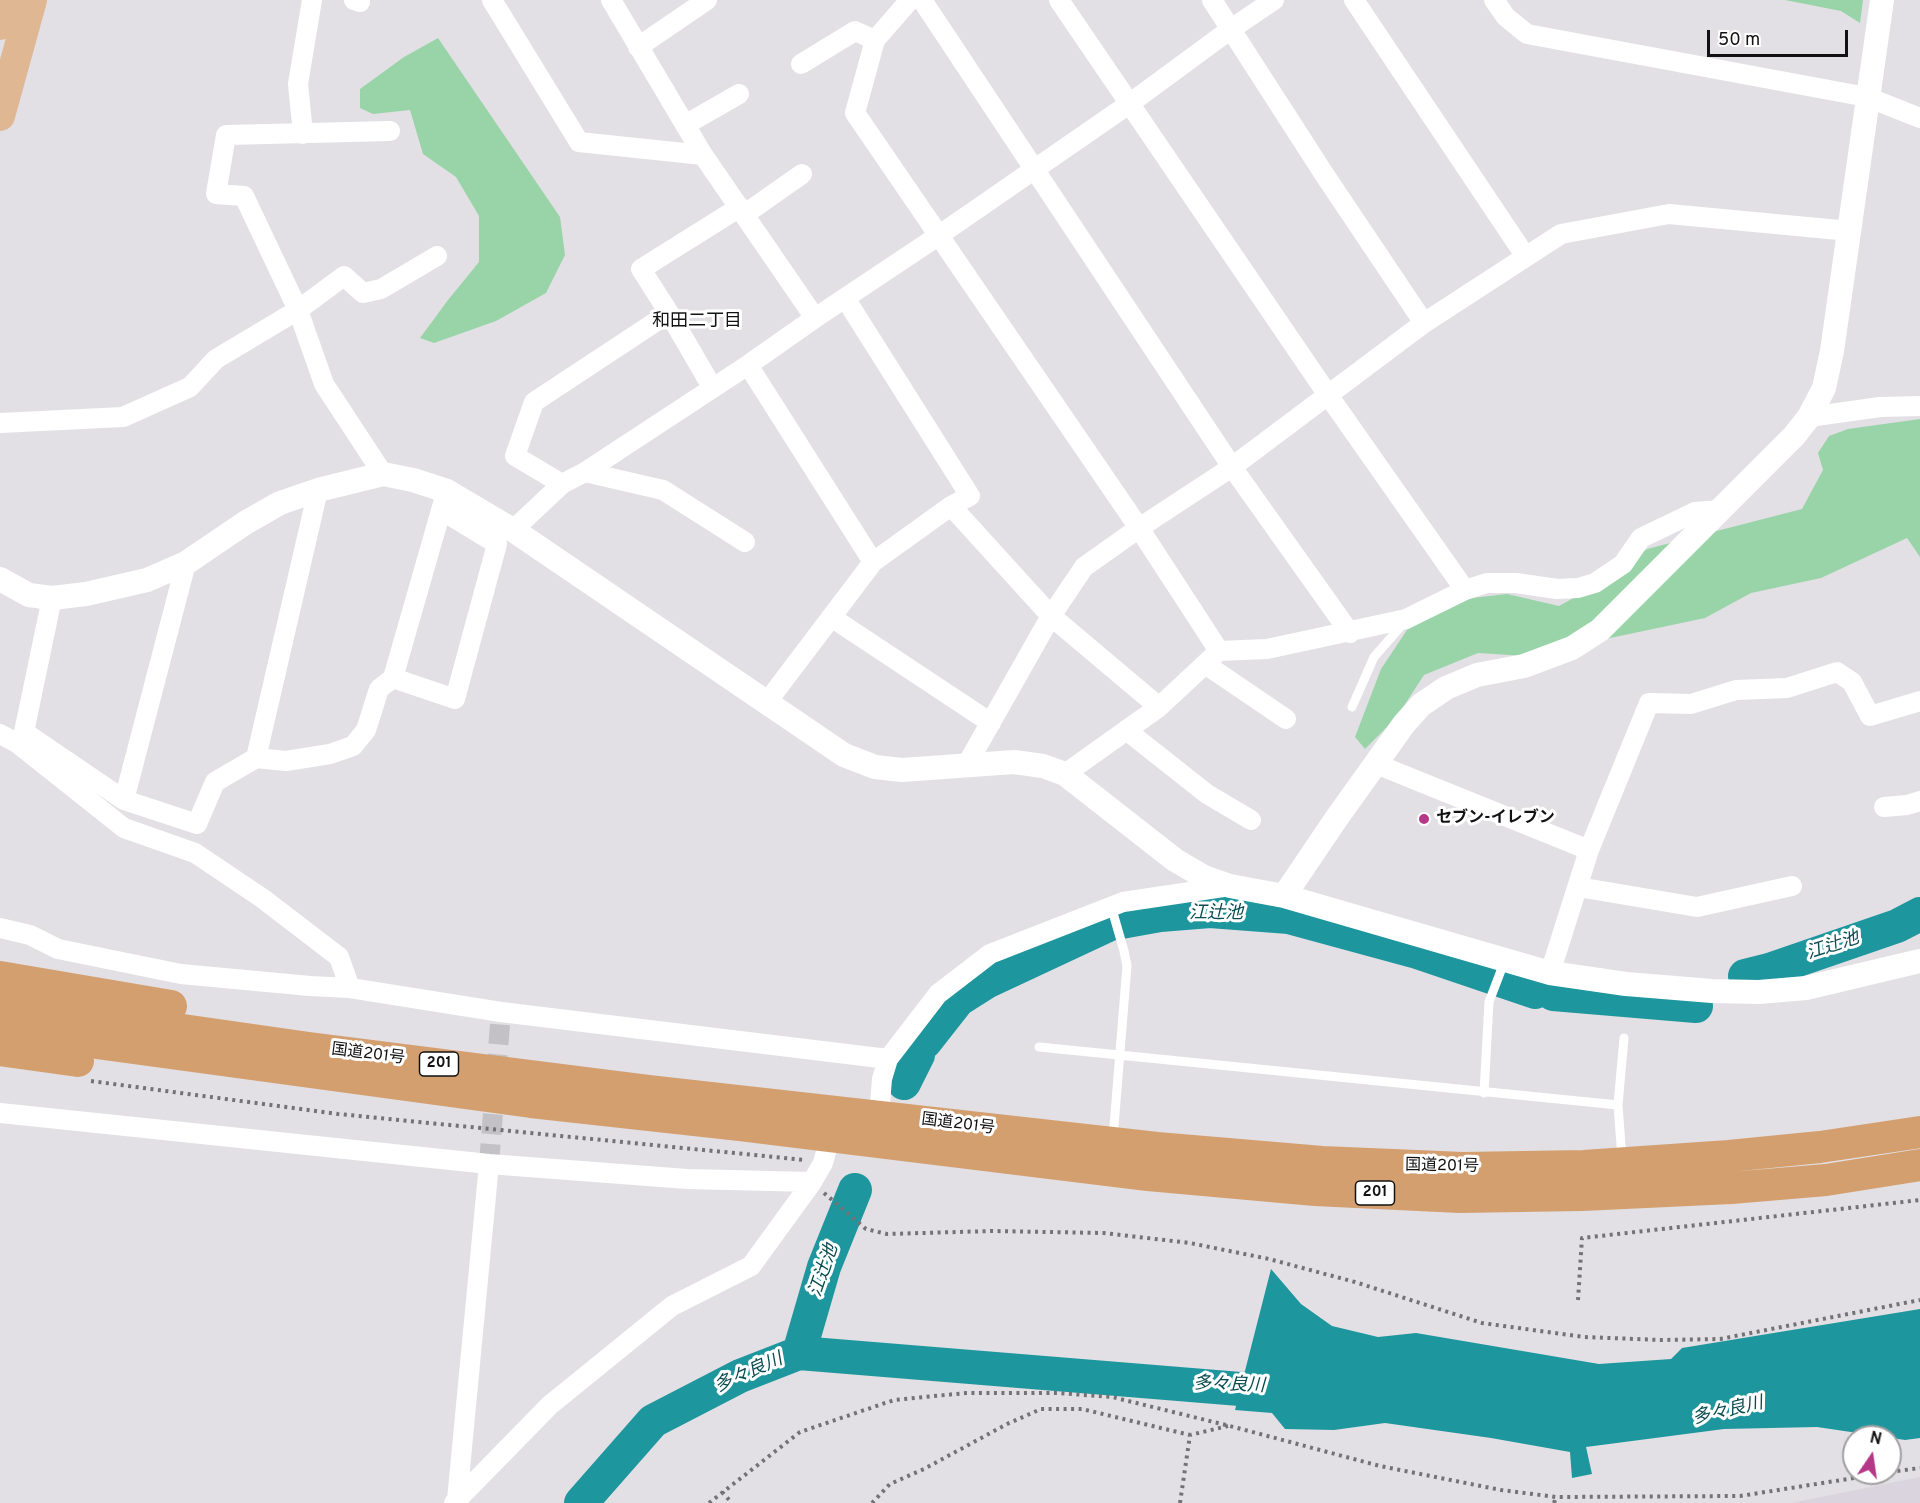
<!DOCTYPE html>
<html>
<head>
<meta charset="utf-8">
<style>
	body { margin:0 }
	#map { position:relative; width:1920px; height:1503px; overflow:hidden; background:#e2e0e4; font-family:Overpass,sans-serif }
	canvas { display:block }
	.north { position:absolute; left:1842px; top:1425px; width:60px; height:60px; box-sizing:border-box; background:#fff; border:2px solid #a1a0a1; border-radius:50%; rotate:13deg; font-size:16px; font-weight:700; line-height:24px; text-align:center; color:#131213 }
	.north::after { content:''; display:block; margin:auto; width:21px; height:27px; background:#b53787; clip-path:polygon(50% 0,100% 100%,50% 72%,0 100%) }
	.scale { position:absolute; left:1707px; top:30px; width:141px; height:27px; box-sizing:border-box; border:3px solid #131213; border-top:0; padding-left:8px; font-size:18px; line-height:21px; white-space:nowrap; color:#131213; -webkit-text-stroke:4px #fff; paint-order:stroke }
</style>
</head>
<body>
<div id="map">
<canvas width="1920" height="1503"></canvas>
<div class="north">N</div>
<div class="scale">50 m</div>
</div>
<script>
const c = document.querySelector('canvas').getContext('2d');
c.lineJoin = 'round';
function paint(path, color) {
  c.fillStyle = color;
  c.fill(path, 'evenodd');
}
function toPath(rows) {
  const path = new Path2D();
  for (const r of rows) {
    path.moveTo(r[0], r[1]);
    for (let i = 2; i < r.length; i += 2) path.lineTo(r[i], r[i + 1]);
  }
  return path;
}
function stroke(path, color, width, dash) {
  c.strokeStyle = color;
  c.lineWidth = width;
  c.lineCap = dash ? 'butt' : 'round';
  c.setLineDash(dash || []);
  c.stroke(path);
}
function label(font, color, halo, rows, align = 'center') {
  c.font = font + ' Overpass,"Noto Sans JP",sans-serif';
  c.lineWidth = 6;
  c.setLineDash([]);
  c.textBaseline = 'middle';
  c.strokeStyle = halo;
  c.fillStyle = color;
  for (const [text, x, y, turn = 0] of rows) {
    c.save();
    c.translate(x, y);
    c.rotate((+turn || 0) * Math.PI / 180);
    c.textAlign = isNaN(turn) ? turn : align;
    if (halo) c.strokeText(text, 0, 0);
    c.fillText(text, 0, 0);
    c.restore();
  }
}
paint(toPath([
	[1920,1477,1920,1503,1791,1503]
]), '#d9d4de');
paint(toPath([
	[1785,0,1863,0,1860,23,1841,11],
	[438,38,560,217,565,255,546,293,496,321,434,343,420,338,448,300,479,262,479,216,456,177,423,154,410,110,373,114,360,108,360,89,404,57],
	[1920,419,1920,557,1907,538,1821,578,1751,593,1705,618,1525,656,1478,653,1424,675,1396,718,1365,749,1355,737,1381,669,1407,630,1455,600,1507,594,1559,606,1606,580,1647,549,1802,509,1823,470,1818,453,1829,436,1848,429]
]), '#98d4a8');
paint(toPath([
	[1271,1269,1301,1304,1332,1326,1378,1337,1416,1333,1599,1364,1671,1359,1682,1348,1920,1309,1920,1438,1905,1440,1817,1427,1724,1429,1586,1447,1592,1474,1572,1478,1570,1452,1491,1438,1385,1423,1334,1430,1285,1429,1272,1413,1235,1410]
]), '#1e969e');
stroke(toPath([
	[1745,976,1769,970,1897,926,1920,914],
	[1553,994,1696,1006],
	[925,1042,958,1000,988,981,1110,924,1160,915,1210,911,1289,917,1414,951,1535,992],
	[904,1083,918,1055],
	[799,1353,824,1267,855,1190],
	[581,1503,653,1421,740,1376,799,1353,1240,1389,1289,1387]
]), '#1e969e', 34);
stroke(toPath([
	[489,1164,501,1012]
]), '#c3c1c5', 20, [20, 10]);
stroke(toPath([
	[91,1081,338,1114,805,1160],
	[824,1193,866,1229,887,1234,992,1231,1104,1233,1190,1243,1269,1259,1355,1282,1482,1323,1584,1337,1661,1340,1720,1339,1920,1300],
	[1578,1300,1582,1238,1920,1200],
	[1890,1472,1920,1468],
	[722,1492,732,1503],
	[709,1503,800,1432,894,1400,966,1393,1057,1393,1112,1397,1230,1426,1380,1466,1501,1490,1556,1497,1740,1496,1886,1473],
	[872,1503,890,1484,924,1469,1007,1424,1041,1409,1082,1409,1190,1435],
	[1180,1503,1190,1435,1228,1426],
	[1554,1503,1556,1497]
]), '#747274', 4, [3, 4.5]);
stroke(toPath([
	[1352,707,1374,657,1403,624],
	[1111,906,1124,951,1127,966,1113,1138],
	[1039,1047,1618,1105],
	[1484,1093,1489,1002,1505,960],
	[1622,1158,1618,1105,1624,1038]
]), '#fff', 9);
stroke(toPath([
	[354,0,360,2,360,0],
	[492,0,579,142,703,155],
	[611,0,703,155,815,318],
	[910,0,875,40,855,113,1139,528,1219,651],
	[922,0,1232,467,1350,633],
	[1059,0,1328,395,1465,590],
	[1212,0,1324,174,1424,323],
	[1354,0,1526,257],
	[1494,0,1506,17,1527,34,1867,97,1920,118],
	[638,47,707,0],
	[801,64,855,31,875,40],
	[685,125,739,94],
	[303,134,298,84,312,0],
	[745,214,802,174],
	[748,365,873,562],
	[712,387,669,313,641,269,740,207],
	[1809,417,1880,407,1920,406],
	[0,423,123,417,190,387,216,359,298,310,344,276,363,293,381,289,437,256],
	[585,472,663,490,745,542],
	[383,474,324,384,298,310,244,196,216,194,226,135,390,131],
	[562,484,515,456,534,402,669,313],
	[951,506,1051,616,1159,707],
	[513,530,562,484,585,472,748,365,815,318,938,236,1129,104,1231,29,1274,0],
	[52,598,24,732,124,800,197,824,215,782,256,758,286,761,330,754,353,746,366,730,379,689,393,678,455,699,497,544,441,510],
	[831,617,991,723],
	[1205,664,1286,719],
	[393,678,444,500],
	[767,702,873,562,951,506,970,496,845,298],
	[1126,730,1207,794,1251,820],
	[0,734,17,743,124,828,195,853,262,898,339,957,350,988],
	[256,758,318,490],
	[1376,764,1589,850],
	[966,766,1051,616,1084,567,1139,528,1232,467,1424,323,1561,234,1669,214,1850,231],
	[1065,774,1159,707,1219,651,1267,649,1406,619,1465,590,1487,583,1516,583,1557,589,1578,588,1595,583,1623,564,1641,538,1695,512,1720,510],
	[124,800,186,563],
	[1884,807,1907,805,1920,801],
	[1578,887,1697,907,1792,886],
	[0,928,30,935,58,949,181,974,310,986,350,988,501,1012,888,1059],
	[1550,973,1589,850,1649,703,1691,704,1736,690,1787,688,1837,672,1852,682,1870,716,1920,701],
	[0,1113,489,1164,687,1179,812,1182],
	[879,1116,882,1079,888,1059,938,994,990,954,1123,902,1230,886],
	[457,1500,489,1164],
	[454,1503,550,1405,672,1306,751,1266,812,1182,823,1163,830,1137]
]), '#fff', 20);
stroke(toPath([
	[0,579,29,595,52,598,86,594,147,580,186,563,245,523,280,503,318,490,383,474,413,480,447,491,513,530,844,755,875,767,902,770,1014,762,1043,766,1065,774,1175,860,1204,877,1230,886,1284,896,1550,973,1626,984,1712,991,1759,992,1806,988,1920,961],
	[1284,896,1336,819,1404,724,1421,705,1446,688,1477,675,1524,666,1572,648,1600,630,1794,436,1809,417,1824,388,1832,351,1882,0]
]), '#fff', 24);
stroke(toPath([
	[0,25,7,0],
	[0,116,32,0]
]), '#dfb793', 30);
stroke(toPath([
	[0,977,171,1006],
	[0,1000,92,1017,309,1048,650,1091,1157,1148,1322,1162,1463,1168,1584,1166,1729,1156,1820,1147,1920,1132],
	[0,1027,89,1042,531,1102,740,1125,1148,1175,1315,1190,1460,1197,1582,1195,1731,1188,1826,1180,1920,1165],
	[0,1050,78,1061]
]), '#d49f6f', 32);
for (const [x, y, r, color] of [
	[1424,819,6,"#b53787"]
]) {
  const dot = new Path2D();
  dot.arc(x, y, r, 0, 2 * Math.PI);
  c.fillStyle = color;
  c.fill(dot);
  stroke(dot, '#fff', 2);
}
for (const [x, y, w] of [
	[439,1064,39],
	[1375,1193,39]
]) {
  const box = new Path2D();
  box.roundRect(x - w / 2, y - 12, w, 24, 4.5);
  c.fillStyle = '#fff';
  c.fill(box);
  stroke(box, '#131213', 1.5);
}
label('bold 15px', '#131213', null, [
	["201",439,1064],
	["201",1375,1193]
]);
label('bold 16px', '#131213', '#fff', [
	["セブン-イレブン",1436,819]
], 'left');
label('16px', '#131213', '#fff', [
	["国道201号",368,1055,7],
	["国道201号",958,1125,7],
	["国道201号",1442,1167,1]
]);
label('18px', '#131213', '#fff', [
	["和田二丁目",697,322]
]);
label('italic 18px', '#074b4f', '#fff', [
	["江辻池",1216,914],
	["江辻池",1833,947,-18],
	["江辻池",825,1271,-71],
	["多々良川",749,1374,-24],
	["多々良川",1229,1386,2],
	["多々良川",1728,1412,-13]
]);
</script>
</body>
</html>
